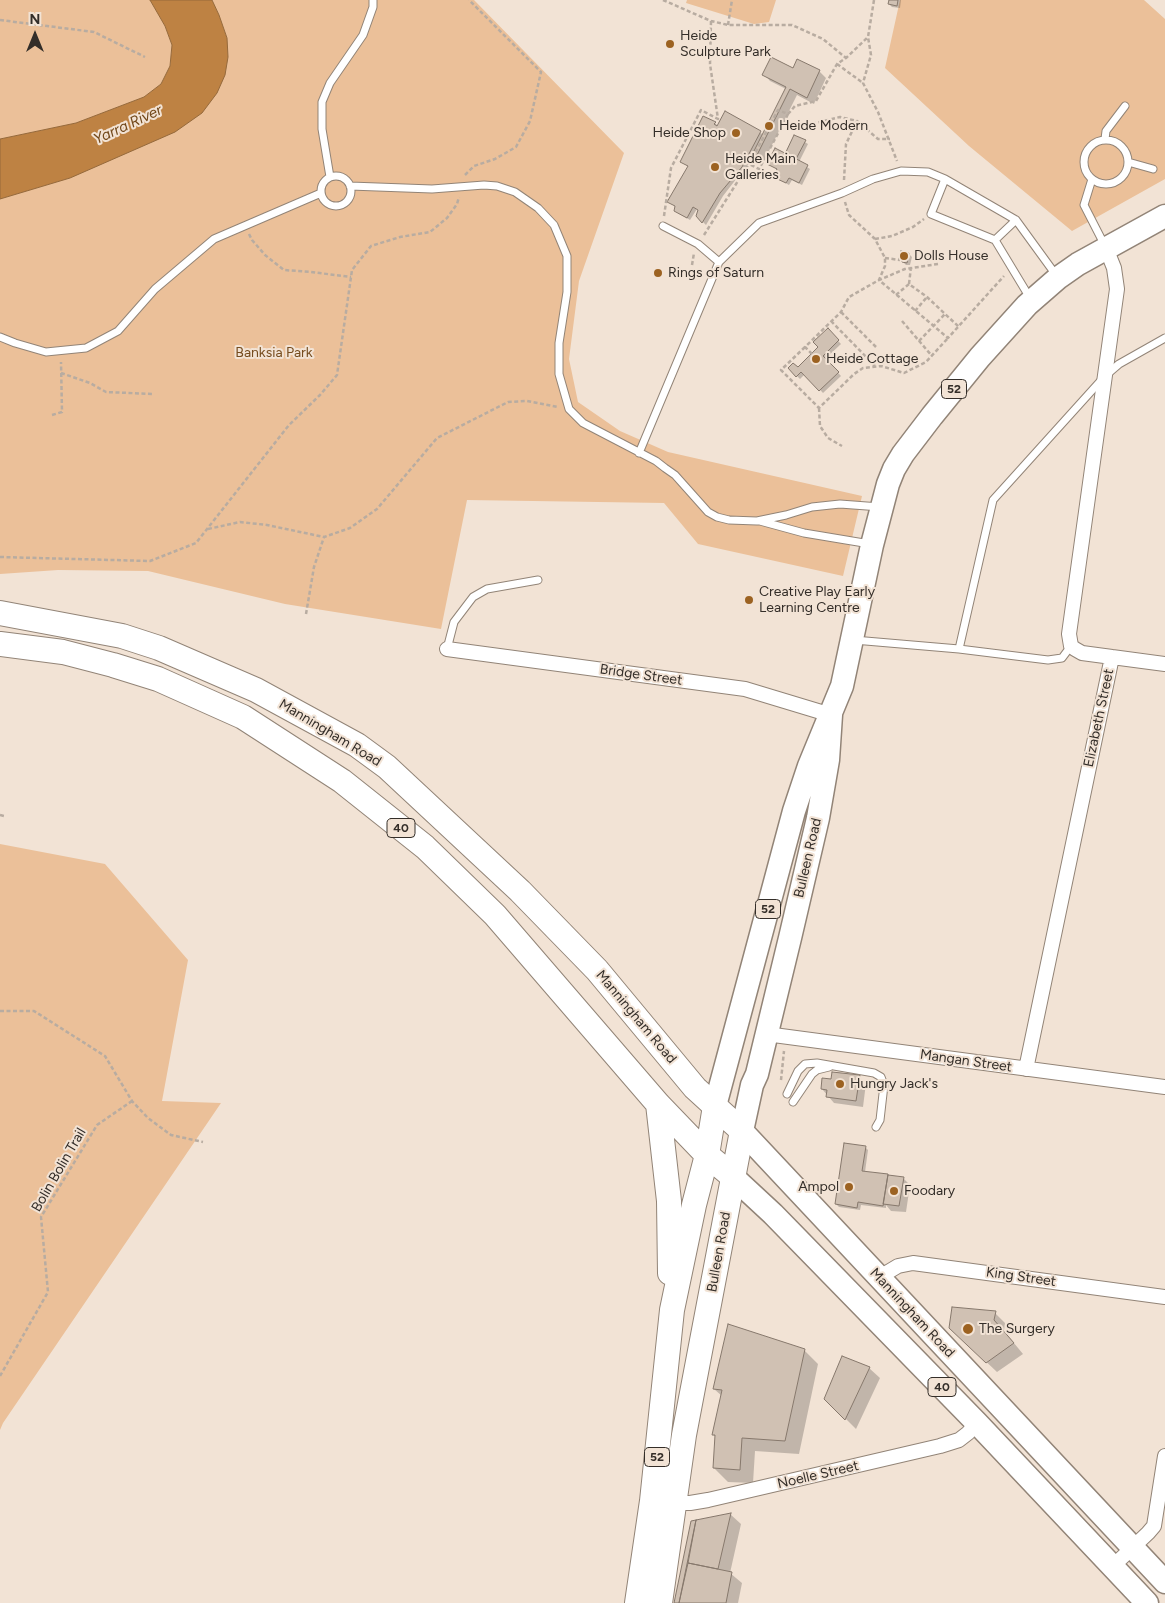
<!DOCTYPE html>
<html>
<head>
<meta charset="utf-8">
<style>
	body { margin:0 }
	#map { position:relative; width:1165px; height:1603px; overflow:hidden; background:#f2e3d5; font-family:Figtree,sans-serif }
	canvas { display:block }
	.north { position:absolute; left:10px; top:10px; width:50px; height:50px; -webkit-text-stroke:4px #f2e3d5; paint-order:stroke; rotate:0deg; font-size:14px; font-weight:700; line-height:20px; text-align:center; color:#342e29 }
	.north::after { content:''; display:block; margin:auto; width:18px; height:22px; background:#342e29; clip-path:polygon(50% 0,100% 100%,50% 72%,0 100%) }
</style>
</head>
<body>
<div id="map">
<canvas width="1165" height="1603"></canvas>
<div class="north">N</div>
</div>
<script>
const c = document.querySelector('canvas').getContext('2d');
c.lineJoin = 'round';
function paint(path, color) {
  c.fillStyle = color;
  c.fill(path, 'evenodd');
}
function toPath(rows) {
  const path = new Path2D();
  for (const r of rows) {
    if (r.length === 3) {
      path.moveTo(r[0] + r[2], r[1]);
      path.arc(r[0], r[1], r[2], 0, 2 * Math.PI);
      continue;
    }
    path.moveTo(r[0], r[1]);
    for (let i = 2; i < r.length; i += 2) path.lineTo(r[i], r[i + 1]);
  }
  return path;
}
function stroke(path, color, width, dash) {
  c.strokeStyle = color;
  c.lineWidth = width;
  c.lineCap = dash ? 'butt' : 'round';
  c.setLineDash(dash || []);
  c.stroke(path);
}
function label(font, color, halo, rows, align = 'center') {
  c.font = font + ' Figtree,sans-serif';
  c.lineWidth = 4;
  c.setLineDash([]);
  c.textBaseline = 'middle';
  c.strokeStyle = halo;
  c.fillStyle = color;
  for (const [text, x, y, turn = 0] of rows) {
    c.save();
    c.translate(x, y);
    c.rotate((+turn || 0) * Math.PI / 180);
    c.textAlign = isNaN(turn) ? turn : align;
    if (halo) c.strokeText(text, 0, 0);
    c.fillText(text, 0, 0);
    c.restore();
  }
}
paint(toPath([
	[0,0,150,0,165,26,172,45,170,66,161,84,144,97,76,123,0,139],
	[212,0,474,0,624,153,579,281,569,359,578,402,620,431,668,452,862,496,843,576,698,544,664,503,467,500,441,629,285,604,148,571,58,570,0,574,0,199,70,178,227,38,219,15],
	[687,0,776,0,769,22,754,24,686,3],
	[900,0,1144,0,1165,19,1165,179,1072,231,969,146,885,68],
	[0,844,105,864,188,960,162,1101,221,1103,3,1423,0,1430]
]), '#ebc099');
const water = toPath([
	[150,0,212,0,219,15,227,38,228,57,225,75,217,93,202,113,175,132,70,178,0,199,0,139,76,123,144,97,161,84,170,66,172,45,165,26,150,0]
]);
paint(water, '#be8243');
stroke(water, '#95693b', 1);
paint(toPath([
	[890,0,901,0,900,8,892,7,889,4],
	[794,70,819,71,826,78,814,104,797,95,764,161,754,153,747,165,723,196,706,225,697,216,699,210,697,209,690,220,678,213,675,210,676,207,672,204,689,167,681,162,715,123,718,126,760,132,763,135,786,89,770,81,764,74],
	[795,136,808,144,799,162,810,169,802,185,792,180,789,185,778,179,775,176,778,170,769,164,785,155],
	[909,254,912,257,910,265,906,265,903,262],
	[828,330,841,344,825,359,841,376,823,393,805,374,800,379,789,368,798,369,820,347],
	[859,1077,866,1083,863,1107,834,1103,822,1089,832,1081],
	[865,1147,868,1150,865,1172,903,1178,910,1185,906,1212,891,1211,886,1205,886,1208,861,1205,860,1210,839,1207,836,1204],
	[995,1313,1005,1323,1004,1331,1023,1354,997,1372,961,1338],
	[804,1350,818,1364,799,1454,755,1451,753,1483,728,1482,714,1468,716,1437,713,1435,722,1396,714,1389],
	[869,1368,880,1378,856,1429,836,1409],
	[730,1514,741,1524,730,1573,742,1583,738,1603,675,1603,692,1522]
]), '#0003');
const building = toPath([
	[889,0,898,0,897,6,888,4,889,0],
	[771,57,793,68,797,59,820,70,807,98,790,89,757,155,753,153,786,87,762,75,771,57],
	[725,111,761,131,742,167,720,193,702,223,696,216,698,210,693,207,687,218,674,211,675,206,667,202,688,166,680,162,703,116,716,122,714,124,717,126,725,111],
	[794,135,806,140,796,159,785,154,794,135],
	[775,148,808,165,799,183,789,178,786,183,773,177,777,169,767,164,775,148],
	[901,251,909,253,907,263,902,262,902,260,899,259,901,251],
	[828,328,839,340,823,356,839,372,819,391,801,372,796,377,788,368,793,363,798,367,818,347,813,342,828,328],
	[832,1072,860,1075,856,1101,826,1097,827,1090,821,1089,822,1078,831,1079,832,1072],
	[844,1143,866,1146,862,1171,888,1174,883,1206,858,1202,857,1208,835,1204,844,1143],
	[888,1175,904,1177,899,1206,883,1204,888,1175],
	[952,1307,996,1311,994,1320,1014,1343,986,1363,949,1328,952,1307],
	[728,1324,805,1349,785,1441,742,1438,740,1470,713,1468,715,1435,712,1435,722,1390,713,1389,728,1324],
	[842,1356,870,1367,845,1420,824,1399,842,1356],
	[731,1513,718,1569,688,1563,696,1520,731,1513],
	[696,1520,679,1603,674,1603,691,1521,696,1520],
	[688,1563,732,1572,726,1603,679,1603,688,1563]
]);
paint(building, '#d0c1b3');
stroke(building, '#86786c', 1);
const service = toPath([
	[1105,139,1106,131,1125,106],
	[1106,162,22],
	[1128,162,1153,169],
	[336,191,15],
	[330,177,322,129,322,102,330,83,363,35,373,7,373,0],
	[1092,179,1084,205,1105,246],
	[350,186,432,189,484,185,497,186,515,192,538,208,554,225,567,256,567,292,559,343,559,374,569,409,583,423,656,461,665,468,675,475,708,512,717,517,729,520,757,521,786,515,812,507,840,504,880,507],
	[663,226,698,244,719,262],
	[995,240,1016,220],
	[1030,298,995,240,931,214,945,179,1016,220,1056,275],
	[0,337,15,343,46,352,86,348,118,331,155,289,214,239,321,193],
	[639,453,719,262,759,223,842,193,873,179,901,171,928,172,945,179],
	[760,521,804,533,870,544],
	[854,640,959,649,1048,660,1062,658,1071,646],
	[447,649,454,622,473,597,487,589,538,580],
	[959,649,993,500,1105,376,1119,364,1165,338],
	[787,1094,798,1071,805,1064,817,1063,874,1073,881,1077,884,1085,880,1120,876,1127],
	[793,1102,812,1074,817,1070,829,1067]
]);
const minor = toPath([
	[447,649,745,689,831,715],
	[1112,657,1165,664],
	[766,1034,1165,1087],
	[1026,1069,1112,657,1082,653,1075,649,1071,646,1069,634,1117,289,1114,268,1106,248],
	[883,1280,888,1272,898,1266,913,1263,1165,1297],
	[669,1503,690,1503,708,1500,940,1446,959,1440,968,1433,977,1423],
	[1112,1567,1148,1533,1154,1526,1165,1456]
]);
const primary = toPath([
	[831,715,828,760,818,818,790,938,757,1074,752,1085,742,1131,1165,1582],
	[715,1106,794,811,809,766,842,686,872,545,888,484,894,469,903,454,932,416,980,357,1027,305,1058,278,1078,264,1165,216],
	[732,1176,773,1214,977,1423,1147,1603]
]);
const trunk = toPath([
	[0,613,122,636,159,648,256,690,357,745,387,767,520,891,597,970,695,1088,742,1131,684,1435,660,1603],
	[0,644,63,652,113,665,158,679,243,717,342,781,425,847,495,915,658,1104,707,1155,732,1176],
	[658,1104,669,1201,670,1273],
	[637,1603,652,1501,672,1310,694,1205,707,1155,715,1106]
]);
stroke(service, '#928477', 9);
stroke(minor, '#928477', 16);
stroke(primary, '#928477', 25);
stroke(trunk, '#928477', 26);
stroke(toPath([
	[663,0,711,21,728,25,792,25,823,39,846,58],
	[874,0,868,37,871,55,863,83,878,112,897,161],
	[0,20,94,32,145,57],
	[728,25,732,0],
	[837,64,863,83],
	[788,114,784,122,796,128,840,117,857,121,878,139,890,139],
	[745,162,759,169,784,122],
	[465,175,474,166,495,159,516,147,530,121,541,72,469,0],
	[844,180,846,144,857,121],
	[664,216,671,168,701,110,718,119,710,64,711,21],
	[249,234,252,240,265,255,284,270,311,272,351,277],
	[704,235,753,157,778,110,788,114,795,106,816,101,837,64,846,58,868,37],
	[875,239,892,236,913,227,924,219],
	[885,258,900,260],
	[938,264,905,269,879,280,948,338,1004,276],
	[692,265,694,253],
	[911,267,909,284,927,297,959,327],
	[896,295,909,284],
	[915,311,927,297],
	[841,312,877,348],
	[831,321,875,366],
	[902,321,932,356],
	[919,341,945,314],
	[805,347,781,370,819,408,854,374,863,368,881,366,904,373,926,362,948,338],
	[812,354,805,347,841,312,849,297,879,280,885,266,885,258,875,239,849,215,845,202],
	[61,373,90,383,106,392,153,394],
	[819,408,820,426,828,438,842,446],
	[52,415,62,412,61,362],
	[208,529,240,522,267,525,324,537,350,528,377,509,437,438,508,402,527,401,558,407],
	[0,557,150,561,196,543,289,425,320,395,337,375,352,270,371,246,400,237,430,232,447,218,457,204,459,197],
	[306,614,314,567,324,537],
	[0,815,4,816],
	[0,1011,34,1011,105,1056,132,1101,148,1118,171,1135,203,1142],
	[781,1080,784,1051],
	[0,1376,48,1292,41,1217,97,1125,132,1101]
]), '#b8aca1', 2.5, [4, 2.5]);
stroke(service, '#fff', 7);
stroke(minor, '#fff', 14);
stroke(primary, '#fff', 22);
stroke(trunk, '#fff', 24);
for (const [x, y, r, color] of [
	[670,44,5,"#9c6221"],
	[769,126,5,"#9c6221"],
	[736,133,5,"#9c6221"],
	[715,167,5,"#9c6221"],
	[904,256,5,"#9c6221"],
	[658,273,5,"#9c6221"],
	[816,359,5,"#9c6221"],
	[749,600,5,"#9c6221"],
	[840,1084,5,"#9c6221"],
	[849,1187,5,"#9c6221"],
	[894,1191,5,"#9c6221"],
	[968,1329,6,"#9c6221"]
]) {
  const dot = new Path2D();
  dot.arc(x, y, r, 0, 2 * Math.PI);
  c.fillStyle = color;
  c.fill(dot);
  stroke(dot, '#f2e3d5', 2);
}
for (const [x, y, w] of [
	[954,389,25],
	[401,828,28],
	[768,909,25],
	[942,1387,28],
	[657,1457,25]
]) {
  const box = new Path2D();
  box.roundRect(x - w / 2, y - 9.5, w, 19, 4);
  c.fillStyle = '#f2e3d5';
  c.fill(box);
  stroke(box, '#342e29', 1);
}
label('bold 12px', '#342e29', null, [
	["52",954,389],
	["40",401,828],
	["52",768,909],
	["40",942,1387],
	["52",657,1457]
]);
label('14px', '#342e29', '#f2e3d5', [
	["Heide",680,36],
	["Sculpture Park",680,52],
	["Heide Modern",779,126],
	["Heide Shop",726,133,"right"],
	["Heide Main",725,159],
	["Galleries",725,175],
	["Dolls House",914,256],
	["Rings of Saturn",668,273],
	["Heide Cottage",826,359],
	["Creative Play Early",759,592],
	["Learning Centre",759,608],
	["Hungry Jack's",850,1084],
	["Ampol",839,1187,"right"],
	["Foodary",904,1191],
	["The Surgery",979,1329]
], 'left');
label('14px', '#764c1e', '#f2e3d5', [
	["Banksia Park",274,353]
]);
label('14px', '#342e29', '#f2e3d5', [
	["Bridge Street",641,675,8],
	["Elizabeth Street",1099,718,-78],
	["Manningham Road",330,733,31],
	["Bulleen Road",808,858,-77],
	["Manningham Road",636,1017,50],
	["Mangan Street",966,1061,8],
	["Bolin Bolin Trail",59,1170,-60],
	["Bulleen Road",719,1252,-80],
	["King Street",1021,1277,8],
	["Manningham Road",912,1313,47],
	["Noelle Street",818,1475,-13]
]);
label('italic 15px', '#72481a', '#f2e3d5', [
	["Yarra River",128,125,-25]
]);
</script>
</body>
</html>
